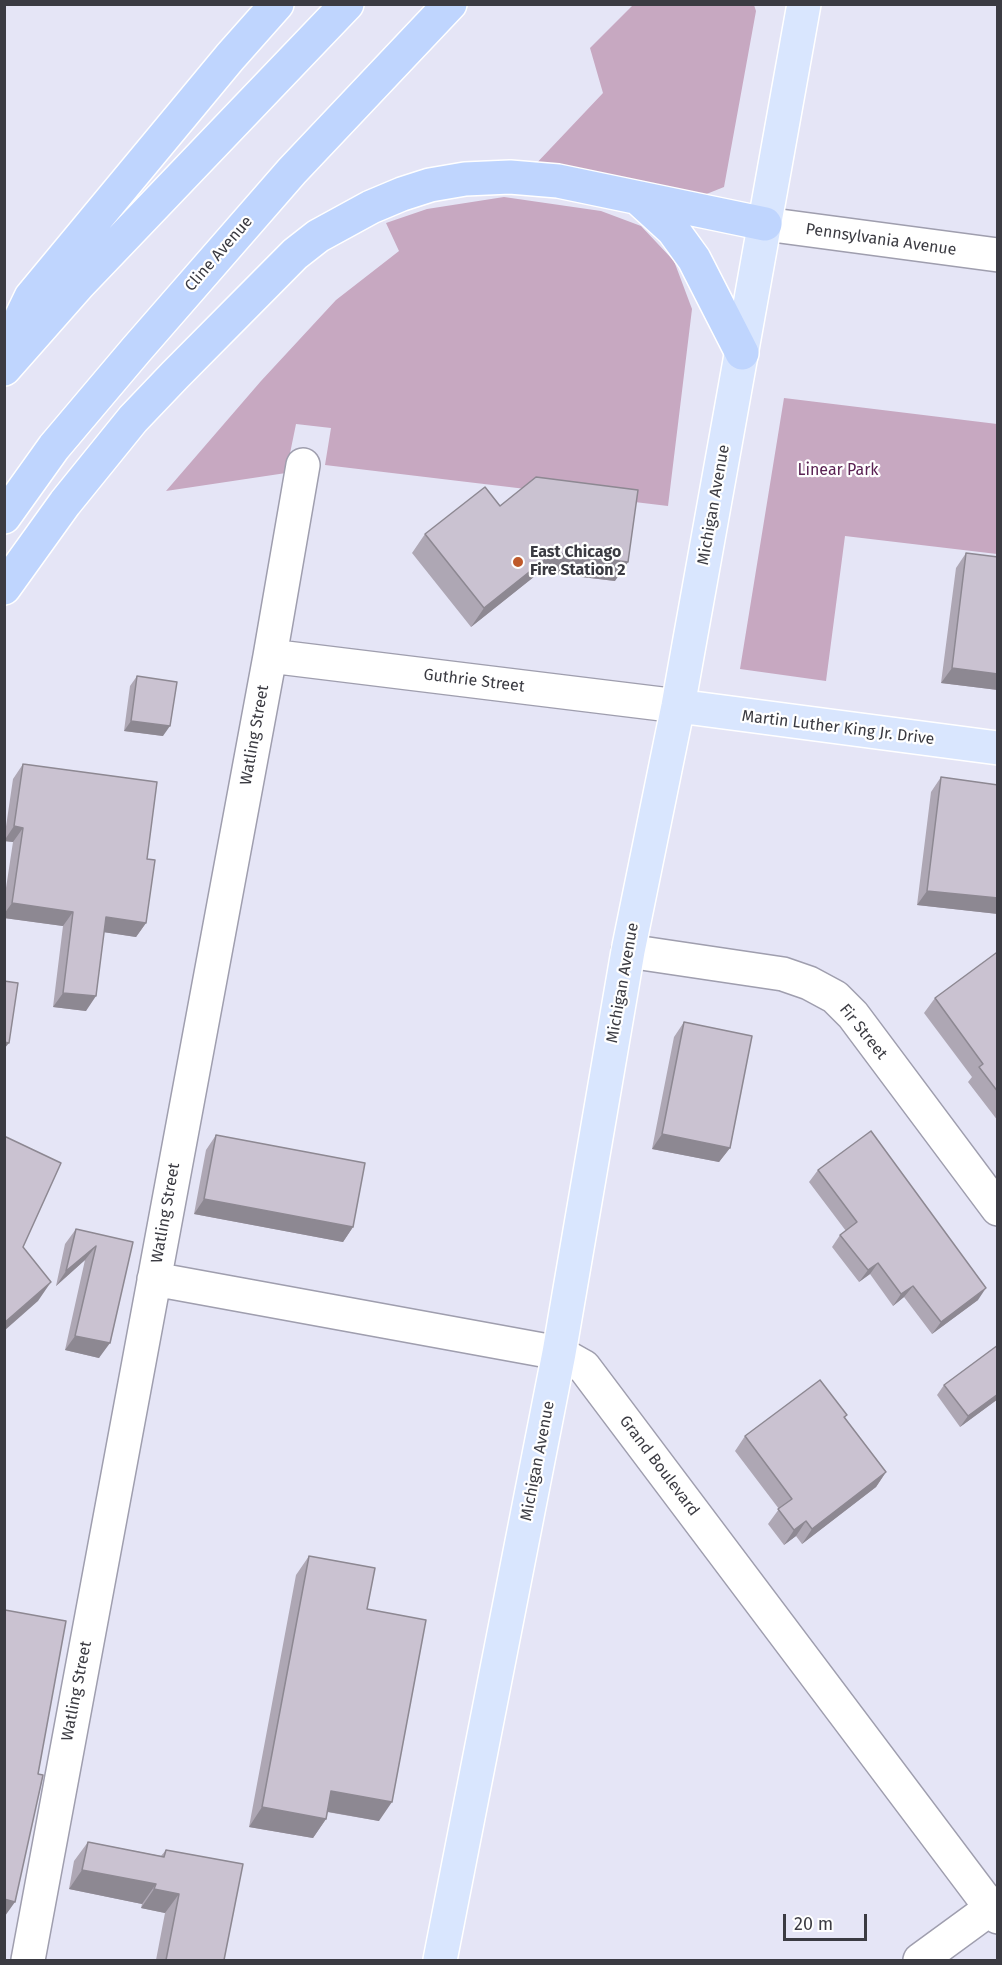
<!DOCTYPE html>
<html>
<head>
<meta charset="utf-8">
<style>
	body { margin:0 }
	#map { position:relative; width:1002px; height:1965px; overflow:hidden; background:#e5e5f6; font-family:"Fira Sans",sans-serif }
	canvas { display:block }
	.frame { position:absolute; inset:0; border:6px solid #3b3b42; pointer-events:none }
	.scale { position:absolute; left:783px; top:1914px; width:84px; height:27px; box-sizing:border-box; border:3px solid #3b3b42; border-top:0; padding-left:8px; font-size:18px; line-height:21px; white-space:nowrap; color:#3b3b42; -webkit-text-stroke:4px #fff; paint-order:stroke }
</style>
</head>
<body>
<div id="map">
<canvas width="1002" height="1965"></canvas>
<div class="frame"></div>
<div class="scale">20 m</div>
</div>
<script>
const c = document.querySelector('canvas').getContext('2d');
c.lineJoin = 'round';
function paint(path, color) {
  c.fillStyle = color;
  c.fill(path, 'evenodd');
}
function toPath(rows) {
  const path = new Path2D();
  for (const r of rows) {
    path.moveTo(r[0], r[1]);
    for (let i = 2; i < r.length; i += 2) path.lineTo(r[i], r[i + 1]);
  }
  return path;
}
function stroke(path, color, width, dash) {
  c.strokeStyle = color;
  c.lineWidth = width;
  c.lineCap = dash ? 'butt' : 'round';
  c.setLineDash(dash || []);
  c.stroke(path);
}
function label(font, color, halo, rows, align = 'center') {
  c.font = font + ' "Fira Sans",sans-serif';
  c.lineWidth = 4.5;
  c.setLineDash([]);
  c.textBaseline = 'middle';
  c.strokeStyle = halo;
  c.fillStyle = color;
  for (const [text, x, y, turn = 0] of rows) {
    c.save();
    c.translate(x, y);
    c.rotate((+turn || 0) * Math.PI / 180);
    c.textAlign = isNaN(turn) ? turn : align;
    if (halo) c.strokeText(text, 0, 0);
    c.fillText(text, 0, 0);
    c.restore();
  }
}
paint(toPath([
	[633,5,754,5,756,11,724,187,704,195,532,168,603,93,590,48],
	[504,197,601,211,641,226,674,261,692,309,668,506,325,465,331,428,296,424,286,473,166,491,261,381,336,300,399,251,386,223,427,209],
	[784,398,997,424,997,554,845,536,826,681,740,669]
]), '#c7a8c1');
const minor = toPath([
	[765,224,998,255],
	[270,656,678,706],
	[628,951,783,974,809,983,835,997,853,1015,998,1209],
	[154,1279,559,1353,584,1367,998,1917],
	[28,1960,270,656,303,465],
	[920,1960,998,1903]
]);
const major = toPath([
	[678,706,998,748],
	[440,1960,559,1353,628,951,678,706,804,4]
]);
const highway = toPath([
	[638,198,673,230,694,259,742,353],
	[4,353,31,297,230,57,277,4],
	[4,369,79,284,347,4],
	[4,517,54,447,136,350,292,171,450,4],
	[4,588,65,503,133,419,175,375,295,254,318,236,371,207,402,194,430,185,465,179,510,177,558,181,765,224]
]);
stroke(minor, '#9f9eae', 36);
stroke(major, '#fff', 36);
stroke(highway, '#fff', 36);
stroke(minor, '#fff', 33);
stroke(major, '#d9e6fe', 33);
stroke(highway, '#bfd5fe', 33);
paint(toPath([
	[500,506,615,581,540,572,471,627,412,553,425,534],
	[966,553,998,690,941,683,956,568],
	[137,676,163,736,124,731,130,686],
	[23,764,147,859,146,923,136,937,104,932,86,1011,53,1007,63,926,4,918,4,901,13,842,4,841,4,840,13,779],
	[941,777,998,785,998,914,917,905,931,792],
	[998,955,998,1121,968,1082,972,1077,924,1013,935,998],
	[684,1022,730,1148,719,1162,652,1149,674,1037],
	[216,1135,353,1227,343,1242,194,1214,206,1150],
	[818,1170,978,1300,932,1334,904,1297,893,1306,870,1274,859,1282,832,1247,840,1235,846,1231,809,1182],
	[76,1229,133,1242,99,1358,65,1350,85,1260,56,1286,65,1244],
	[944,1385,998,1399,960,1427,937,1395],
	[847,1415,845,1418,886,1472,876,1487,802,1544,796,1536,784,1545,768,1524,779,1509,735,1451,745,1436],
	[309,1556,367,1609,379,1821,327,1812,326,1819,313,1838,249,1827,296,1575],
	[88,1842,161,1856,166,1850,224,1960,156,1960,165,1913,141,1908,142,1904,69,1889,74,1861]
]), '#aea7b4');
paint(toPath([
	[553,553,628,562,615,581,540,572,471,627,484,608],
	[952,668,998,674,998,690,941,683],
	[131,721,170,726,163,736,124,731],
	[14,826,23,828,13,842,4,841],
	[927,891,998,898,998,914,917,905],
	[12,903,73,912,63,926,4,918,4,914],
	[106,917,146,923,136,937,96,931],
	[63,993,96,996,86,1011,53,1007],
	[4,1042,9,1043,4,1049],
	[662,1134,730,1148,719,1162,652,1149],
	[204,1199,353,1227,343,1242,194,1214],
	[96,1246,85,1260,56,1286,66,1271],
	[878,1263,870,1274,859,1282,868,1270],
	[51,1282,38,1301,4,1331,4,1323],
	[913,1286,904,1297,893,1306,901,1294],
	[986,1288,978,1300,932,1334,941,1322],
	[75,1336,110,1343,99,1358,65,1350],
	[998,1394,998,1399,960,1427,968,1416],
	[886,1472,876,1487,802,1544,812,1529],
	[806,1521,796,1536,784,1545,794,1530],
	[331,1791,392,1802,379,1821,318,1810],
	[262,1807,326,1819,313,1838,249,1827],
	[82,1870,156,1884,142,1904,69,1889],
	[154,1889,179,1894,165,1913,141,1908],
	[4,1899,15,1902,5,1916,4,1916]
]), '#8d8892');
const building = toPath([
	[536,477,638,490,628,562,553,553,484,608,425,534,485,487,500,506,536,477],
	[966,553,998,557,998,674,952,668,966,553],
	[137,676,177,682,170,726,131,721,137,676],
	[23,764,157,782,147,859,155,860,146,923,106,917,96,996,63,993,73,912,12,903,23,828,14,826,23,764],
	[941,777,998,785,998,898,927,891,941,777],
	[996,953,998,955,998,1092,979,1067,983,1064,935,998,996,953],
	[4,981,18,983,9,1043,4,1042,4,981],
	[684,1022,752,1036,730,1148,662,1134,684,1022],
	[871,1131,986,1288,941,1322,913,1286,901,1294,878,1263,868,1270,840,1235,857,1222,818,1170,871,1131],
	[216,1135,365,1163,353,1227,204,1199,216,1135],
	[4,1136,61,1163,23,1247,51,1282,4,1323,4,1136],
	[76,1229,133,1242,110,1343,75,1336,96,1246,66,1271,76,1229],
	[998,1345,998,1394,968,1416,944,1385,998,1345],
	[820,1380,847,1415,844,1417,886,1472,812,1529,806,1521,794,1530,778,1509,792,1499,745,1436,820,1380],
	[309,1556,375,1568,367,1609,426,1620,392,1802,331,1791,326,1819,262,1807,309,1556],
	[5,1610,66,1621,38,1774,43,1775,15,1902,4,1899,5,1610],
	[88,1842,164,1857,166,1850,243,1864,224,1960,166,1960,179,1894,154,1889,156,1884,82,1870,88,1842]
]);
paint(building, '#cac2d1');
stroke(building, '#8d8892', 1.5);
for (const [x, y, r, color] of [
	[518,562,6,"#bf592a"]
]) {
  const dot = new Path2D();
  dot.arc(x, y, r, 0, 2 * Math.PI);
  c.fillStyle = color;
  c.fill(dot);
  stroke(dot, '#fff', 2);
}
label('16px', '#3b3b42', '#fff', [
	["Pennsylvania Avenue",881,240,8],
	["Cline Avenue",219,254,-49],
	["Michigan Avenue",714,505,-80],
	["Guthrie Street",474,681,7],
	["Martin Luther King Jr. Drive",838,728,7],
	["Watling Street",255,735,-80],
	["Michigan Avenue",623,983,-80],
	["Fir Street",863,1032,51],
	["Watling Street",166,1213,-80],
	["Michigan Avenue",538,1461,-79],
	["Grand Boulevard",659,1466,53],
	["Watling Street",77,1691,-79]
]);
label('16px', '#5a2253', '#fff', [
	["Linear Park",838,471]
]);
label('bold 16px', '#3b3b42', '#fff', [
	["East Chicago",530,553],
	["Fire Station 2",530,571]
], 'left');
</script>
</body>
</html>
